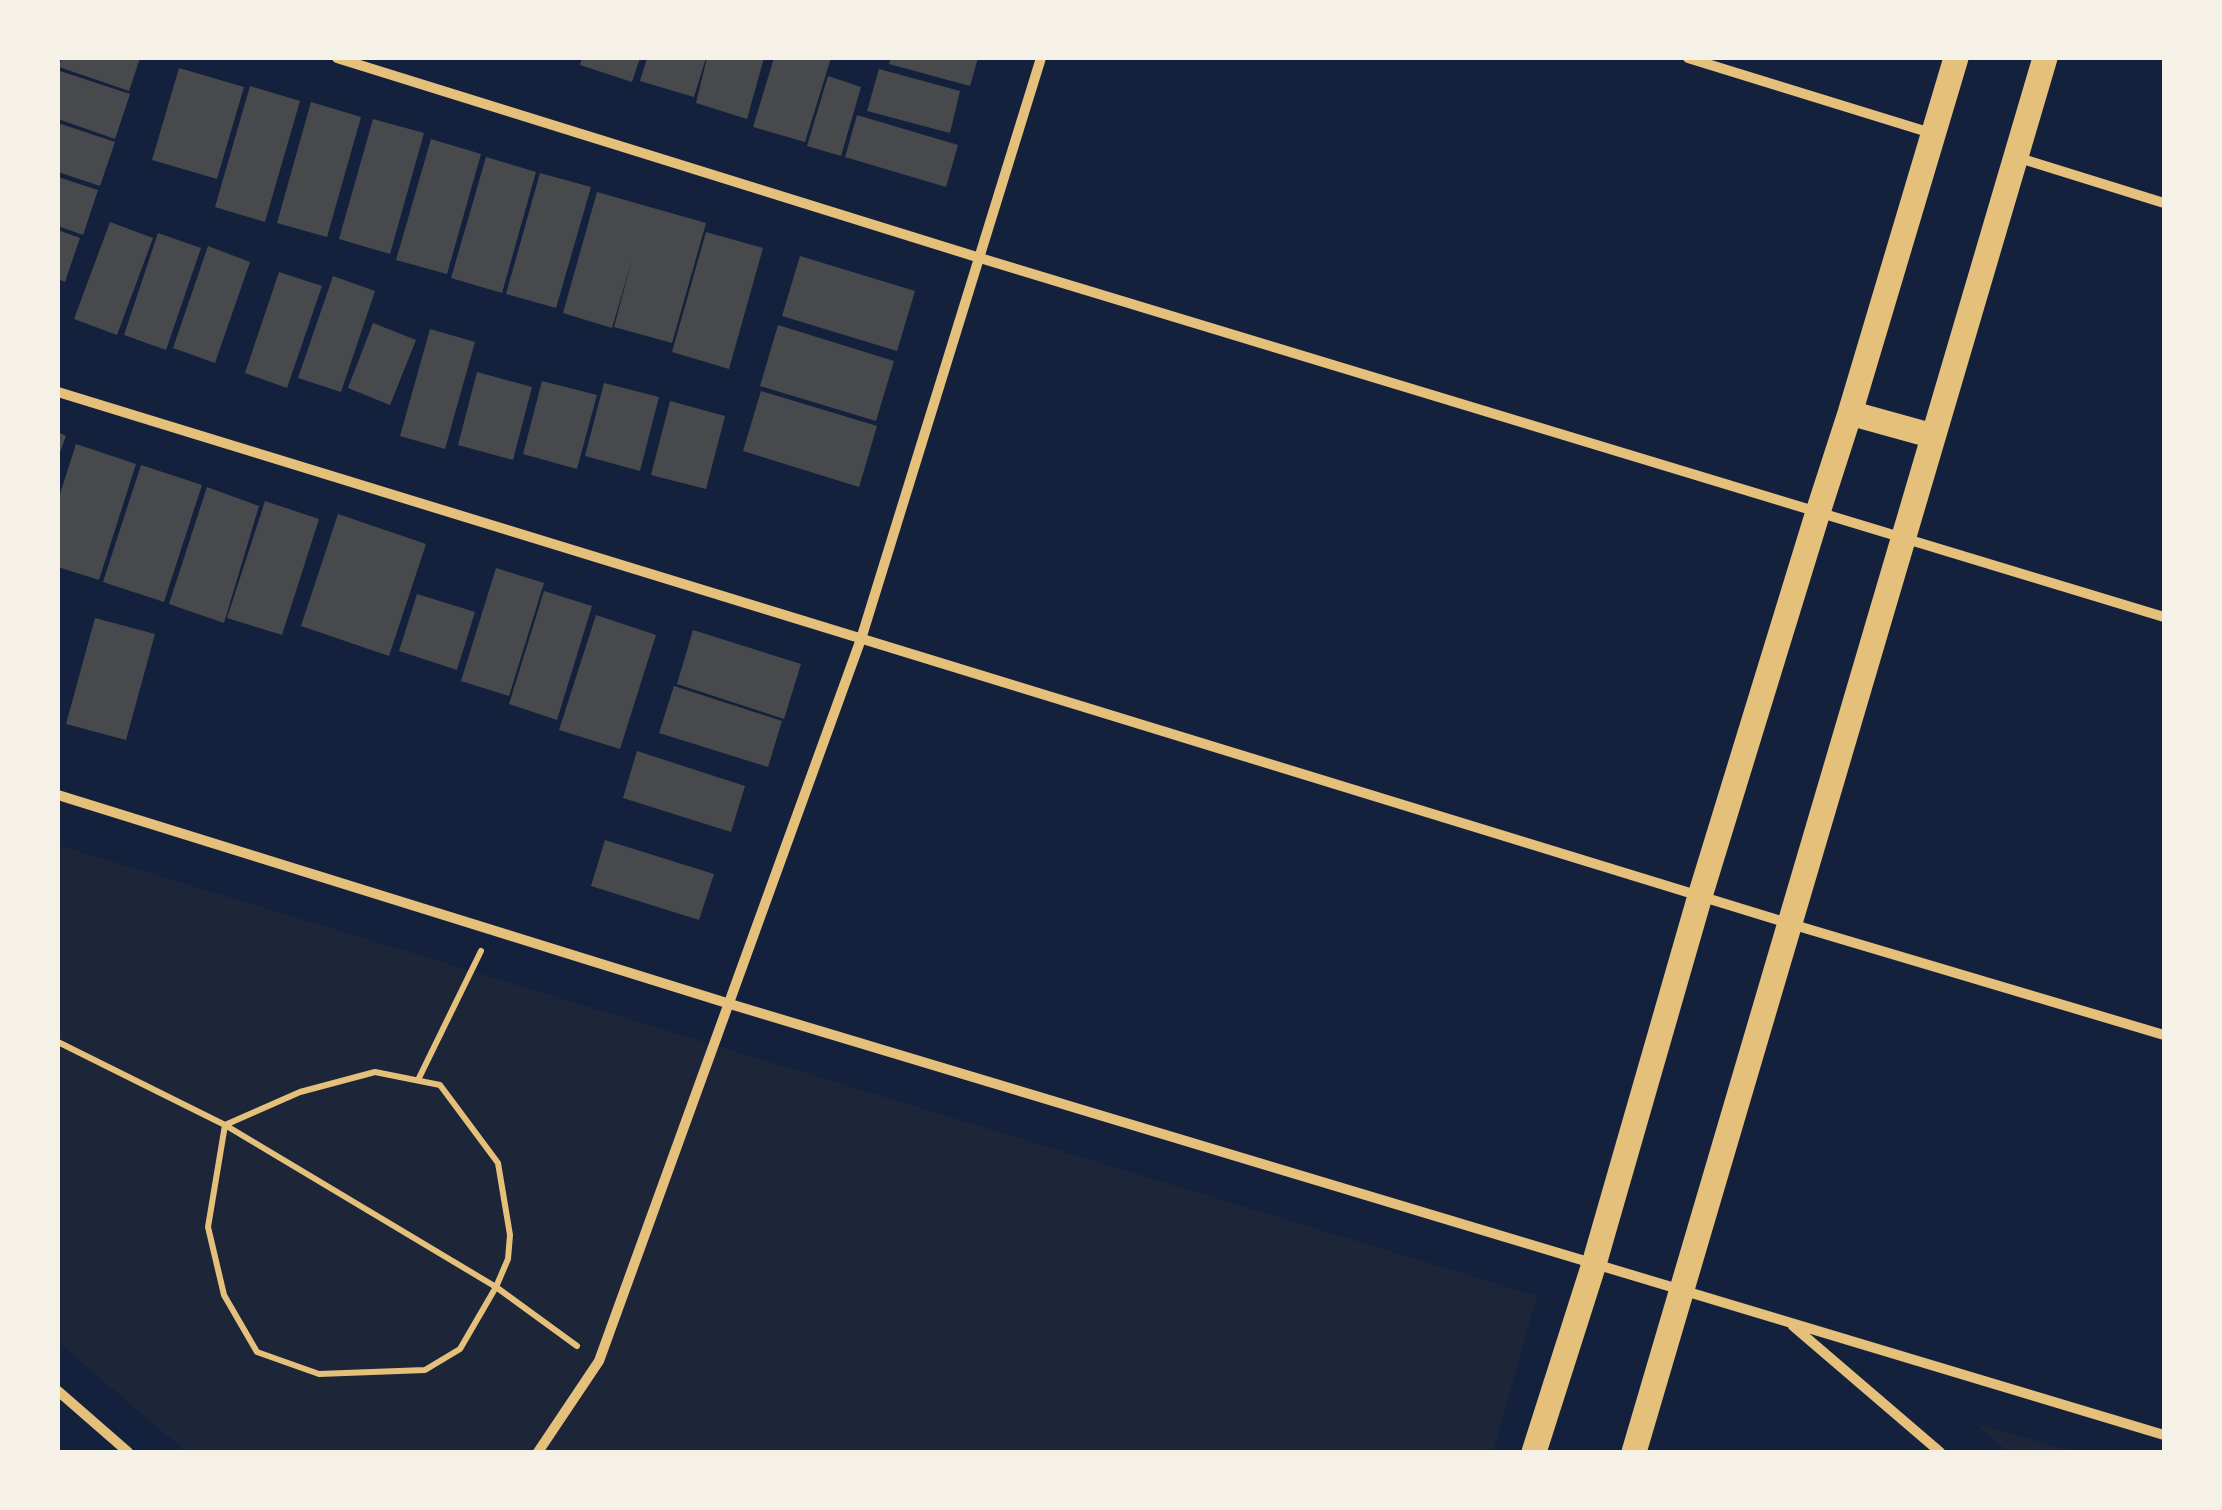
<!DOCTYPE html>
<html>
<head>
<meta charset="utf-8">
<style>
	body { margin:0 }
	#map { position:relative; width:2222px; height:1510px; overflow:hidden; background:#14213d; font-family:Jost,sans-serif }
	canvas { display:block }
	.frame { position:absolute; inset:0; border:60px solid #f6f1e7; pointer-events:none }
</style>
</head>
<body>
<div id="map">
<canvas width="2222" height="1510"></canvas>
<div class="frame"></div>
</div>
<script>
const c = document.querySelector('canvas').getContext('2d');
c.lineJoin = 'round';
function paint(path, color) {
  c.fillStyle = color;
  c.fill(path, 'evenodd');
}
function toPath(rows) {
  const path = new Path2D();
  for (const r of rows) {
    path.moveTo(r[0], r[1]);
    for (let i = 2; i < r.length; i += 2) path.lineTo(r[i], r[i + 1]);
  }
  return path;
}
function stroke(path, color, width, dash) {
  c.strokeStyle = color;
  c.lineWidth = width;
  c.lineCap = dash ? 'butt' : 'round';
  c.setLineDash(dash || []);
  c.stroke(path);
}
paint(toPath([
	[58,845,1537,1296,1493,1452,186,1452,58,1342],
	[1976,1424,2077,1452,2008,1452]
]), '#1d2539');
paint(toPath([
	[62,58,140,58,129,91,59,67],
	[582,58,640,58,632,82,580,65],
	[647,58,706,58,694,97,640,81],
	[707,58,764,58,747,119,696,103],
	[774,58,831,58,805,142,753,127],
	[891,58,978,58,970,86,889,64],
	[179,68,244,87,217,179,152,160],
	[879,69,960,91,950,133,867,111],
	[60,71,130,94,115,139,58,119,58,78],
	[828,76,861,87,841,156,807,146],
	[250,86,300,101,265,222,215,207],
	[311,102,361,117,327,237,277,223],
	[857,115,958,145,946,187,845,157],
	[373,119,424,133,390,254,339,239],
	[58,123,115,142,100,186,58,172],
	[431,139,481,154,447,274,396,260],
	[486,157,536,172,502,293,451,278],
	[540,173,591,187,556,308,506,294],
	[58,177,98,190,83,235,58,226],
	[597,192,706,223,672,343,614,327,632,260,612,328,563,313],
	[110,222,153,238,117,335,74,319],
	[58,230,80,238,65,282,58,279],
	[706,232,763,248,729,369,672,352],
	[158,233,201,248,166,350,124,335],
	[208,246,250,262,215,363,173,348],
	[800,256,915,291,897,351,782,316],
	[279,272,322,286,287,388,245,373],
	[333,276,375,291,341,392,298,378],
	[373,323,416,340,390,405,348,388],
	[778,325,894,361,876,421,760,386],
	[430,329,475,342,445,449,400,436],
	[477,372,532,387,513,460,458,445],
	[542,381,597,395,577,469,523,454],
	[604,383,659,397,640,471,585,456],
	[761,391,877,426,859,487,743,451],
	[670,401,725,416,706,489,651,475],
	[58,432,66,436,58,458],
	[76,444,136,464,99,580,58,567,58,500],
	[141,465,202,485,164,602,103,582],
	[207,487,259,506,224,623,169,604],
	[265,501,319,519,282,635,227,618],
	[338,514,426,544,389,656,301,626],
	[496,568,544,583,509,696,461,681],
	[544,591,592,606,557,720,509,704],
	[417,594,475,612,457,670,399,651],
	[596,615,656,635,620,749,559,730],
	[95,618,155,634,126,740,66,724],
	[693,630,801,664,784,719,677,684],
	[674,686,782,721,768,767,659,733],
	[637,751,745,786,731,832,623,798],
	[605,840,714,874,699,920,591,886]
]), '#48494c');
stroke(toPath([
	[58,1042,225,1125,496,1287,508,1259,510,1235,498,1163,440,1085,375,1072,300,1092,225,1125],
	[418,1080,481,951],
	[225,1125,208,1227,224,1295,257,1352,319,1374,425,1370,460,1349,496,1287,577,1346]
]), '#e5c07b', 6);
stroke(toPath([
	[337,58,980,258,2164,617],
	[1688,58,1931,133],
	[2016,157,2164,203],
	[58,392,1791,924,2164,1035],
	[58,795,730,1004,2164,1435],
	[1793,1326,1940,1452],
	[58,1391,128,1452],
	[538,1452,599,1361,861,639,1041,58]
]), '#e5c07b', 10);
stroke(toPath([
	[1850,413,1933,436],
	[1534,1452,1594,1264,1700,896,1818,512,1850,413,1956,58],
	[1634,1452,2045,58]
]), '#e5c07b', 25);
</script>
</body>
</html>
